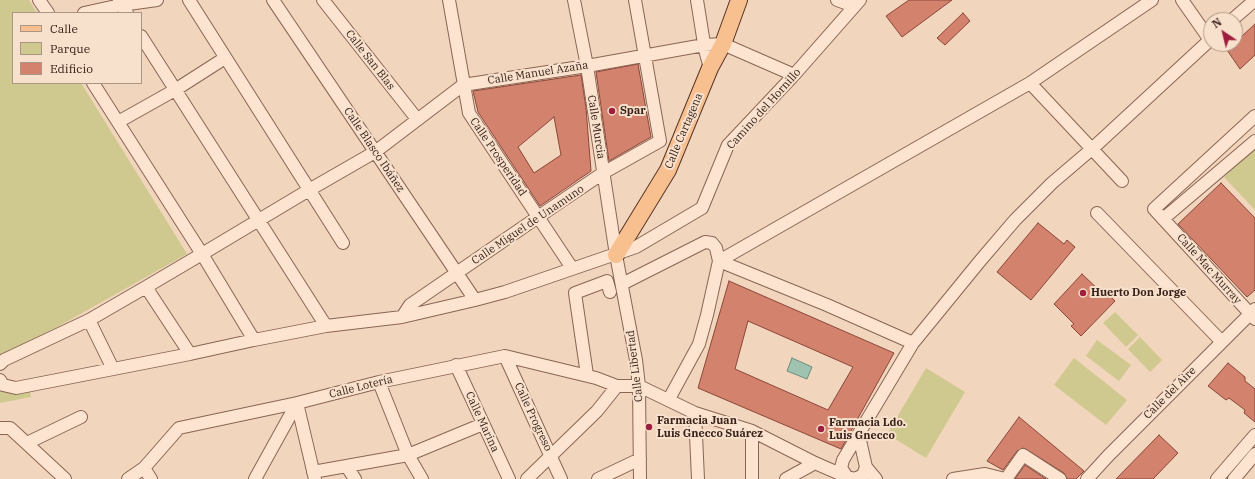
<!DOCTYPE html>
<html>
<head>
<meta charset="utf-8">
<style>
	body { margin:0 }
	#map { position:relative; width:1255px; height:479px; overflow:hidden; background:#f1d5bc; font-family:"IBM Plex Serif",serif }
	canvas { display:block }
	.legend { position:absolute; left:12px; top:12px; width:130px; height:72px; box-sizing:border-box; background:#f8e1cc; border:1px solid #ab9585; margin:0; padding:5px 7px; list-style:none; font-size:12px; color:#38221a }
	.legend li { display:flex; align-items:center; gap:8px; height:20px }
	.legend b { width:20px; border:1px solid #ab9585 }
	.north { position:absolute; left:1203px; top:12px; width:40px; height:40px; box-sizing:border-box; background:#f8e1cc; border:1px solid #ab9585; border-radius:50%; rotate:325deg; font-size:11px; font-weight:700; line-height:16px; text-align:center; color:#38221a }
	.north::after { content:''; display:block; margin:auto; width:14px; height:18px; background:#9e1f3d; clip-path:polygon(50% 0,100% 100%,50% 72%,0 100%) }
</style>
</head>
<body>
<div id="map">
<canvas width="1255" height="479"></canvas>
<ul class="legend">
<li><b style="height:5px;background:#f9c08f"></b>Calle</li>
<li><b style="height:11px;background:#d0c98f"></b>Parque</li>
<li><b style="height:11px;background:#d3826e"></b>Edificio</li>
</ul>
<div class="north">N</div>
</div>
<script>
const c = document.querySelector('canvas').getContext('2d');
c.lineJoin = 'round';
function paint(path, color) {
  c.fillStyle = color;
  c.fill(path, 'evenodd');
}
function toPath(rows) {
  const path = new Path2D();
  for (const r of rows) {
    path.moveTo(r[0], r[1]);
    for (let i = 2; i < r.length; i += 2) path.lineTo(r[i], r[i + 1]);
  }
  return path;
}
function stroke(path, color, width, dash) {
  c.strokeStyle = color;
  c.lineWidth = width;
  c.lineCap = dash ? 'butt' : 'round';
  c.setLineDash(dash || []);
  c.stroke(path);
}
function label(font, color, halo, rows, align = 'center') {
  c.font = font + ' "IBM Plex Serif",serif';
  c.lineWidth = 4;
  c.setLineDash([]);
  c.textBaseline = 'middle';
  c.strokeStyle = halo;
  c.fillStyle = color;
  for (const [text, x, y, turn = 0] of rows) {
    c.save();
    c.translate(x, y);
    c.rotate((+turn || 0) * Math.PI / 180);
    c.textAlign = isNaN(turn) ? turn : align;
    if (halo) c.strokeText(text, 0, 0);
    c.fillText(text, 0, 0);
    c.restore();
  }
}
paint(toPath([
	[0,0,29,0,37,13,13,13,13,83,81,83,187,254,59,326,0,355],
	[1255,148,1255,210,1224,177],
	[1115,312,1138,335,1126,347,1103,323],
	[1140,337,1162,360,1150,372,1128,349],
	[1097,340,1131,365,1119,381,1086,356],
	[1074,358,1127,400,1106,425,1054,385],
	[926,368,965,392,926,458,887,434],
	[0,389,30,390,31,397,0,403]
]), '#d0c98f');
const water = toPath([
	[792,358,812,367,807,379,787,371,792,358]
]);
paint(water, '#a0c2b0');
stroke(water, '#67907d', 1);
const building = toPath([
	[909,0,952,0,902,37,886,16,909,0],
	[963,13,970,21,945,45,937,38,963,13],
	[1255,24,1255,55,1240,69,1227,50,1255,24],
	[638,64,651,137,609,161,596,72,638,64],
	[581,75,586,108,591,171,540,206,478,112,473,91,581,75],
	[554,117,561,155,534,173,518,147,554,117],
	[1221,183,1255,218,1255,290,1247,297,1178,224,1221,183],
	[1038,223,1064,244,1067,240,1075,247,1031,300,997,272,1038,223],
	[1082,274,1102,293,1104,290,1115,301,1081,336,1071,326,1074,324,1054,304,1082,274],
	[729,281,894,353,841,449,698,388,729,281],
	[748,321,853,367,828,410,735,369,748,321],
	[1228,363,1245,377,1245,381,1255,389,1255,422,1244,413,1245,410,1229,398,1226,400,1208,386,1228,363],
	[1019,417,1084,471,1076,479,1067,479,1064,473,1024,448,1017,451,1003,470,987,461,1019,417],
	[1159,435,1178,453,1153,479,1116,479,1159,435],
	[1025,465,1046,479,1015,479,1025,465]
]);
paint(building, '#d3826e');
stroke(building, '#8b4638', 1);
const minor = toPath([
	[39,0,48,13],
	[119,0,121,5,157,0],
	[189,0,343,243],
	[273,0,475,300],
	[323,0,417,119],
	[449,0,469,113,572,268],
	[574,0,587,66,616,255,636,360,639,386,640,479],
	[635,0,660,141],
	[697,0,705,50,710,68],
	[837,0,854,6],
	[1182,0,1210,40],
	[84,13,121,5,127,13],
	[1232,20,1255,0],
	[141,36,326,326],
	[93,83,202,254,254,340,190,354,146,287,202,254,309,190,375,152,463,85,587,66,704,45,723,44,794,75],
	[1030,83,1122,181],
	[1255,116,1154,209,1255,319],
	[118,122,175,90,225,58],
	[1097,213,1222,342],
	[1163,219,1255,141],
	[719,261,1030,83,1152,0],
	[719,261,827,305,913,343],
	[622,284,705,242,712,243,716,248,719,261,707,315,699,344,669,399],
	[402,317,410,305,538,217,603,173,660,141],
	[89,320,113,369],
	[254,340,326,326,402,317,475,300,505,292,636,247,702,208,728,145,794,75,860,0],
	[505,356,561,479],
	[0,364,4,360,89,320,146,287],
	[456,365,509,479],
	[587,375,575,293,607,281,610,292],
	[0,380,3,385,16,388,190,354],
	[379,382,408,455,422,479],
	[297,403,315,479],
	[695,413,698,479],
	[0,428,10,428,65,479],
	[752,431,752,479],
	[27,443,81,417],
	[347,467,355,479],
	[866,467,876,479],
	[144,468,151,479],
	[313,472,408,455,483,424],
	[847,477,841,468,843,460,913,343,980,261,1015,220,1052,183,1093,148,1211,39],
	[128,479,144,468,179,428,297,403,379,382,505,356,596,378,617,386,639,386,695,413,752,431,815,463,847,477,856,479],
	[255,479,297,403],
	[527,479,597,411,617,386],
	[598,479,640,459],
	[786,479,815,463],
	[855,479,863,475,866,467,859,436],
	[953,479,985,474,1005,479],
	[1006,479,1023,455,1060,479],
	[1087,479,1108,456,1255,309],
	[1217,479,1255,435],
	[1234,479,1255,454]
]);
const major = toPath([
	[616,255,668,170,710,68,723,44,739,0]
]);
stroke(minor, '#8a6554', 14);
stroke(major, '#573429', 18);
stroke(minor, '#fce4d0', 12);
stroke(major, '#f9c08f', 16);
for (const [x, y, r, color] of [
	[612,111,4,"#9e1f3d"],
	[1083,293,4,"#9e1f3d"],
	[649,427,4,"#9e1f3d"],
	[821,429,4,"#9e1f3d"]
]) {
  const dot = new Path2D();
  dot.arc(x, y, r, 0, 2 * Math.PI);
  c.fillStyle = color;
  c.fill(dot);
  stroke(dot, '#f8e1cc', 1.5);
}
label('11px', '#38221a', '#f8e1cc', [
	["Calle San Blas",370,60,52],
	["Calle Manuel Azaña",538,73,-9],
	["Camino del Hornillo",764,109,-48],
	["Calle Murcia",596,127,81],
	["Calle Cartagena",684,131,-67],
	["Calle Blasco Ibáñez",374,150,56],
	["Calle Prosperidad",498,157,56],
	["Calle Miguel de Unamuno",528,225,-34],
	["Calle Mac Murray",1209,269,48],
	["Calle Libertad",635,366,-97],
	["Calle Lotería",361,387,-14],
	["Calle del Aire",1170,393,-45],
	["Calle Progreso",533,417,65],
	["Calle Marina",482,422,65]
]);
label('bold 11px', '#38221a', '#f8e1cc', [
	["Spar",620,111],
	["Huerto Don Jorge",1091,293],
	["Farmacia Juan",657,421],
	["Luis Gnecco Suárez",657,434],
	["Farmacia Ldo.",829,423],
	["Luis Gnecco",829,436]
], 'left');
</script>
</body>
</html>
